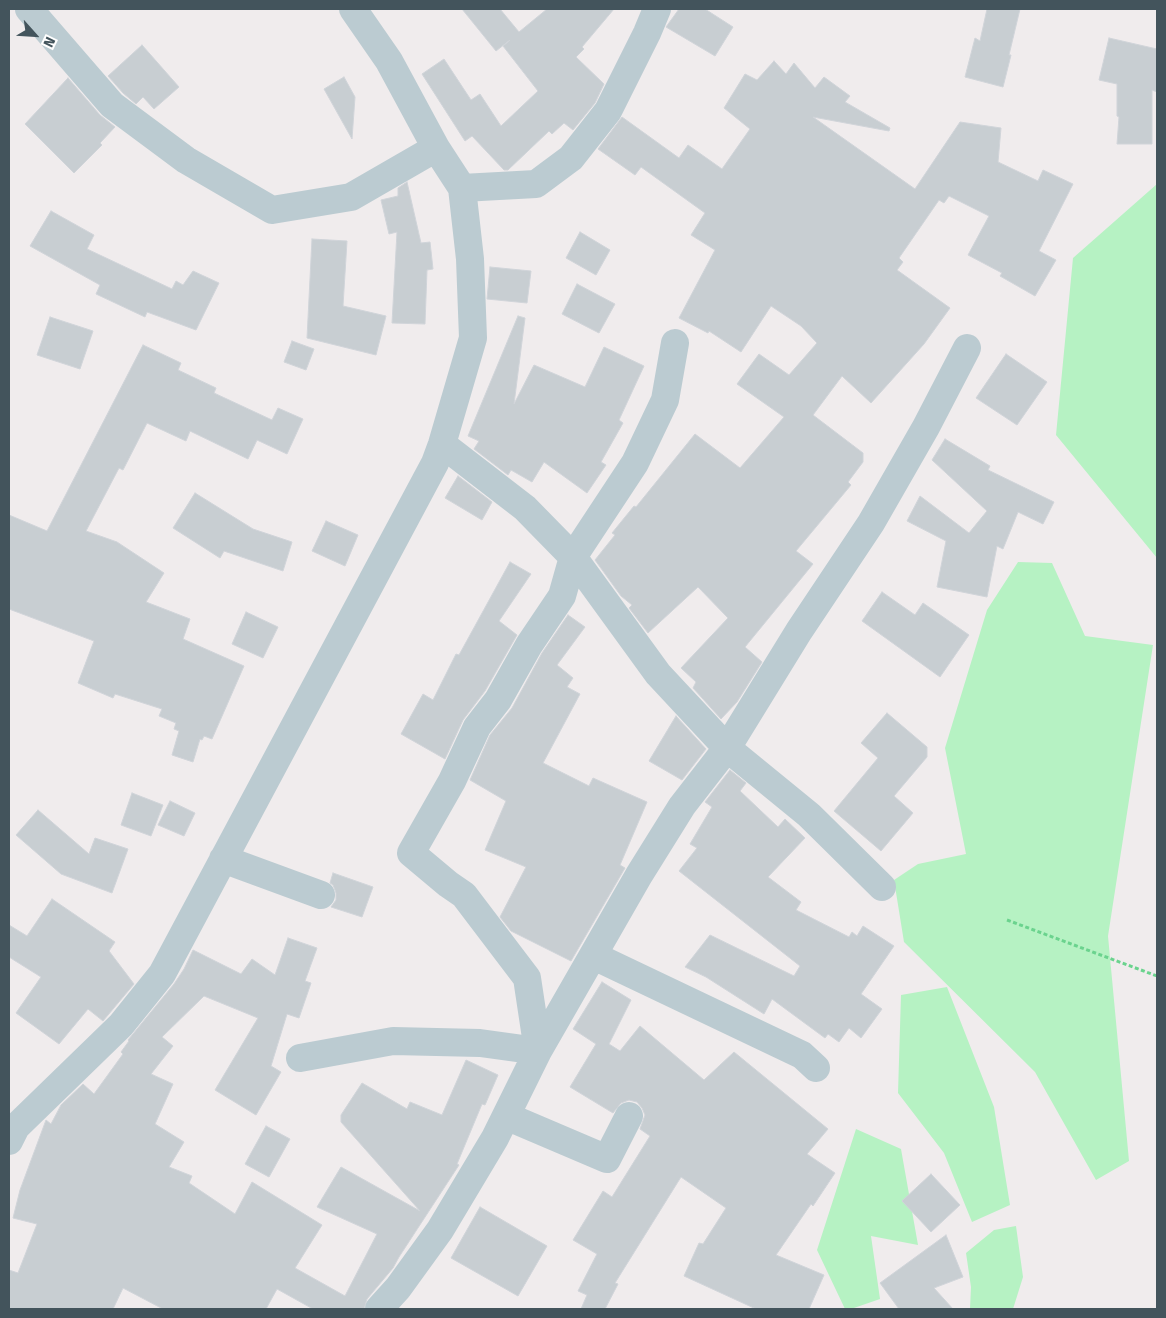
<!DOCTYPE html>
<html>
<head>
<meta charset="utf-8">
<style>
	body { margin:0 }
	#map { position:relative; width:1166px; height:1318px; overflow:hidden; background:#f0eced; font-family:"Fira Sans",sans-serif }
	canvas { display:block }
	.frame { position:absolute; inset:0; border:10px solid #43545c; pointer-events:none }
	.north { position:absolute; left:10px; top:10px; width:50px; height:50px; -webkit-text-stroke:4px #fff; paint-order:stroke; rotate:116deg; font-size:14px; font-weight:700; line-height:20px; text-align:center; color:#43545c }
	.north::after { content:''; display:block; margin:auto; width:18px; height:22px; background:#43545c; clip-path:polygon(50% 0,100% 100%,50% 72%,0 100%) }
</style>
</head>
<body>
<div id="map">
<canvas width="1166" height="1318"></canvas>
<div class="frame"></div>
<div class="north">N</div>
</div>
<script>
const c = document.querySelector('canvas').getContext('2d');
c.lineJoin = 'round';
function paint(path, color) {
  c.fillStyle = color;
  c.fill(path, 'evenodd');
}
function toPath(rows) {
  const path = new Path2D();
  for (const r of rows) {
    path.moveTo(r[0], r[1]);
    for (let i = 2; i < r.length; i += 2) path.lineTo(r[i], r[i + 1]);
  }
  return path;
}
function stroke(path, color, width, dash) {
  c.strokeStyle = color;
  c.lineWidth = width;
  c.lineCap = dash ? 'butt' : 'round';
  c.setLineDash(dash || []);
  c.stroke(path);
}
paint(toPath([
	[1157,184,1157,558,1056,435,1073,258],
	[1018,562,1052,563,1085,636,1153,645,1108,936,1129,1161,1096,1180,1035,1072,904,942,894,880,918,864,966,854,945,748,987,610],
	[947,987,994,1107,1010,1205,972,1222,944,1153,898,1093,901,995],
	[856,1129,901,1149,918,1245,871,1236,880,1299,851,1309,845,1309,817,1250],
	[1016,1226,1023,1277,1013,1309,970,1309,971,1287,966,1253,994,1230]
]), '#b6f2c3');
const building = toPath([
	[462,9,500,9,519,32,547,9,614,9,582,47,584,49,576,57,604,84,595,103,573,130,564,123,552,134,549,131,508,170,504,170,472,136,465,141,422,74,444,59,471,100,480,94,501,126,538,91,503,46,510,40,496,51,462,9],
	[679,9,705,9,733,27,715,56,666,27,679,9],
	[987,9,1020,9,1009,55,1011,55,1003,87,965,77,975,38,980,41,987,9],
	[1109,38,1157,49,1157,92,1152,90,1152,144,1117,144,1119,117,1117,116,1117,84,1099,80,1109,38],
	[142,45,179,87,154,109,143,97,136,104,123,93,108,76,142,45],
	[774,61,786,74,794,63,815,88,824,77,850,96,845,102,890,128,889,131,813,117,915,189,960,122,1001,128,998,162,1038,181,1043,170,1073,184,1039,251,1056,260,1035,296,1000,276,1002,273,968,255,989,216,949,196,944,203,939,200,899,258,903,262,897,270,950,308,924,344,871,403,842,376,813,415,863,453,863,462,848,482,851,485,796,551,813,564,745,647,762,662,737,702,721,719,693,688,696,682,681,668,728,618,698,587,648,633,629,608,632,605,621,596,595,560,615,535,612,533,634,506,636,507,695,434,740,468,784,417,737,384,759,354,789,375,817,343,801,326,771,306,741,352,709,331,708,333,679,318,715,250,691,235,705,213,641,167,635,175,598,149,622,117,679,158,688,145,722,169,750,129,724,108,745,74,757,80,774,61],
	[344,77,355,97,352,139,324,89,344,77],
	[68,78,100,115,115,127,100,143,102,145,74,173,25,124,68,78],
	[407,182,421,243,430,242,433,269,427,270,425,324,392,323,397,232,389,234,381,200,398,196,398,188,407,182],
	[51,211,94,235,87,249,172,289,176,281,183,285,193,271,219,283,196,330,147,312,145,317,96,294,100,285,30,246,51,211],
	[580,232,610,250,596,275,566,258,580,232],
	[312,239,347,241,343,306,386,316,376,355,307,338,312,239],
	[490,267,531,271,527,303,487,299,490,267],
	[577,284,615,304,599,333,562,314,577,284],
	[518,316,525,318,514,404,534,365,585,387,604,347,644,366,619,420,623,423,601,462,606,465,587,493,544,462,532,482,511,470,508,475,474,449,479,441,468,436,518,316],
	[50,317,93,331,80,369,37,355,50,317],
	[292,341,314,349,306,370,284,362,292,341],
	[143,345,181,363,178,370,216,388,214,393,272,420,278,408,303,419,287,454,257,440,248,459,190,431,186,441,147,423,123,470,119,468,86,531,117,542,164,573,146,602,190,619,183,639,244,666,212,739,204,736,202,740,200,739,193,762,172,755,179,731,174,729,176,723,159,716,162,709,115,694,113,698,78,683,94,641,9,609,9,515,47,531,143,345],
	[1006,354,1047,382,1017,425,976,398,1006,354],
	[945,439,990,466,988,470,1054,502,1043,524,1018,512,1003,549,997,546,987,597,937,587,946,541,907,521,920,496,969,533,987,511,932,460,945,439],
	[458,476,492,502,482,520,445,498,458,476],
	[195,493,253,529,292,542,283,571,224,551,220,558,173,528,195,493],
	[326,521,358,535,345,566,312,551,326,521],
	[510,562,531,574,499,621,517,635,485,691,463,720,445,759,401,734,423,694,433,700,456,654,459,655,510,562],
	[882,592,915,615,923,603,969,635,940,677,862,621,882,592],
	[246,612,278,627,263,658,232,644,246,612],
	[568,615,585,627,557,665,573,678,567,687,580,694,543,763,589,786,593,778,647,802,620,865,625,868,571,961,511,931,500,917,526,867,485,850,506,801,470,780,490,735,512,708,542,653,568,615],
	[887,713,927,747,927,757,894,796,913,813,881,851,834,811,878,758,861,743,887,713],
	[676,716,706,749,682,780,649,761,676,716],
	[730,770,746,783,740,791,778,827,785,819,805,838,768,877,801,902,796,910,849,937,852,932,857,936,863,926,894,946,861,994,882,1009,861,1038,849,1028,839,1042,828,1034,825,1038,772,999,764,1014,706,977,685,967,710,935,794,976,800,966,679,871,697,848,690,844,712,807,705,802,730,770],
	[132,793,163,805,151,836,121,825,132,793],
	[170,801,195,813,184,836,158,825,170,801],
	[38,810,89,854,95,838,128,849,112,893,61,874,16,835,38,810],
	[333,873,373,887,362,917,331,907,336,900,336,893,333,885,330,883,333,873],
	[52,899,115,942,109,951,134,984,103,1021,88,1009,59,1044,16,1013,41,977,9,957,9,925,27,936,52,899],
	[288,938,317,948,305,981,311,983,299,1018,287,1014,271,1066,281,1072,256,1115,215,1090,258,1018,204,996,162,1037,173,1046,151,1074,173,1084,155,1124,184,1142,169,1167,192,1176,189,1183,235,1214,252,1182,322,1225,295,1268,345,1296,377,1234,317,1207,341,1167,420,1211,341,1122,341,1115,362,1083,407,1109,410,1102,442,1115,466,1060,498,1075,485,1105,482,1104,457,1164,459,1165,399,1257,393,1268,367,1299,364,1309,313,1309,277,1289,266,1309,163,1309,123,1288,113,1309,9,1309,9,1270,18,1273,37,1224,13,1218,20,1190,46,1120,51,1124,61,1105,83,1084,94,1094,123,1054,121,1052,129,1041,128,1040,174,984,184,969,193,950,241,974,252,959,275,975,288,938],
	[602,982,631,1000,609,1044,620,1051,640,1026,704,1080,734,1052,828,1129,807,1154,835,1173,813,1206,811,1204,776,1255,824,1275,809,1309,756,1309,684,1276,699,1243,703,1244,726,1208,681,1177,615,1283,618,1284,605,1309,581,1309,587,1295,578,1291,597,1254,573,1240,603,1191,612,1197,650,1136,640,1129,645,1115,642,1108,637,1102,629,1100,621,1103,613,1113,570,1087,596,1044,573,1029,602,982],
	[266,1126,290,1139,269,1177,245,1164,266,1126],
	[931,1174,960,1205,931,1232,902,1201,931,1174],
	[480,1207,547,1246,518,1296,451,1258,480,1207],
	[946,1235,963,1277,934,1288,953,1309,899,1309,880,1283,946,1235]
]);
paint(building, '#c8ced2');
stroke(building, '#d0d4d9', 1);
stroke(toPath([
	[1007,920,1157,976]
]), '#6bd38e', 3, [4, 2.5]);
stroke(toPath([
	[29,9,112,105,186,160,272,210,351,197,436,148],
	[462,188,536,184,571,158,608,111,647,33,657,9],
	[442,444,525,508,573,557,658,674,727,748,809,815,882,887],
	[223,859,321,895],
	[594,956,802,1055,816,1068],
	[300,1058,393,1041,480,1043,538,1051,527,978,464,895,448,884,411,853,452,781,477,727,498,700,529,645,562,596,573,557,635,463,665,400,675,343],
	[506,1116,607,1159,629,1116],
	[9,1141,16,1127,121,1025,162,974,435,463,442,444,473,338,470,259,462,188,436,148,389,61,353,9],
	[379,1309,398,1288,440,1230,495,1138,538,1051,639,875,682,806,727,748,799,631,871,523,926,427,967,348]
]), '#bbcbd1', 28);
</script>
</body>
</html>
